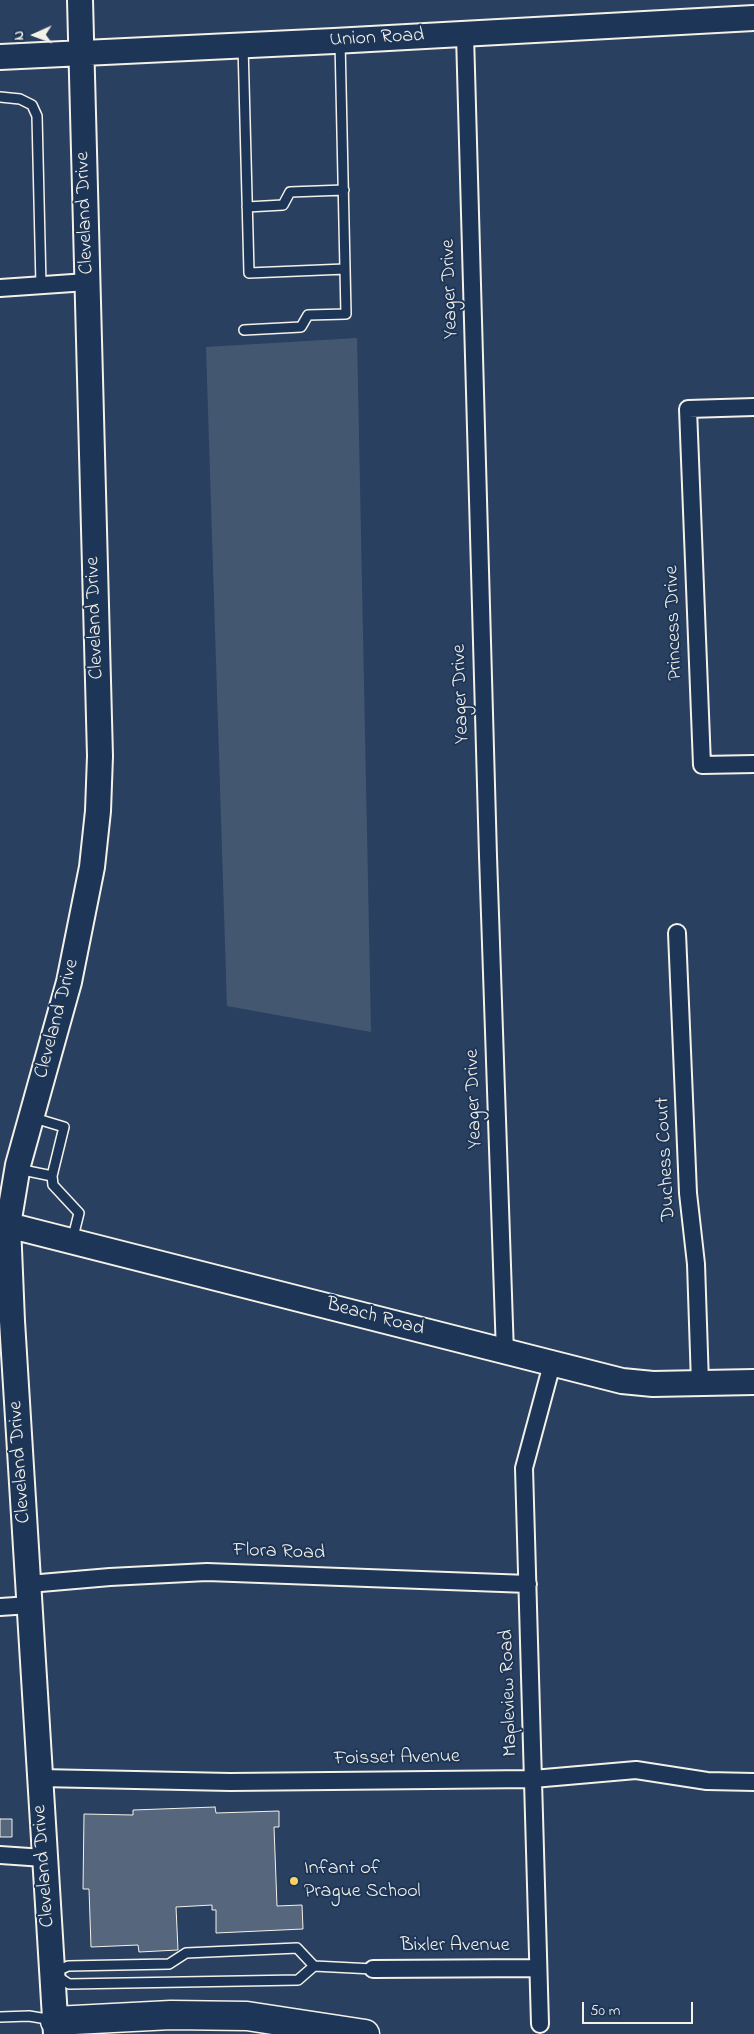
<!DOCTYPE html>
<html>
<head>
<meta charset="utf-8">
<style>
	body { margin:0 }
	#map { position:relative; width:754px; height:2034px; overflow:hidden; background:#2a4060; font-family:"Indie Flower",sans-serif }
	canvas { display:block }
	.north { position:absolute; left:10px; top:10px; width:50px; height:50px; -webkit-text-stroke:4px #1d3557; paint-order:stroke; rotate:268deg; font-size:14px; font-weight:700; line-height:20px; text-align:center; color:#f4f1e8 }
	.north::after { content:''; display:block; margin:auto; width:18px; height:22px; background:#f4f1e8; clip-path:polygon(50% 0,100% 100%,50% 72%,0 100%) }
	.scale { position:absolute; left:582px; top:2002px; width:111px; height:22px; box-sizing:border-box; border:2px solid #f4f1e8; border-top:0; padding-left:6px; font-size:15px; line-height:18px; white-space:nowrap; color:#f4f1e8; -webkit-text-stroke:4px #1d3557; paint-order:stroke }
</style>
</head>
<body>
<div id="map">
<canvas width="754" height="2034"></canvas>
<div class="north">N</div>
<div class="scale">50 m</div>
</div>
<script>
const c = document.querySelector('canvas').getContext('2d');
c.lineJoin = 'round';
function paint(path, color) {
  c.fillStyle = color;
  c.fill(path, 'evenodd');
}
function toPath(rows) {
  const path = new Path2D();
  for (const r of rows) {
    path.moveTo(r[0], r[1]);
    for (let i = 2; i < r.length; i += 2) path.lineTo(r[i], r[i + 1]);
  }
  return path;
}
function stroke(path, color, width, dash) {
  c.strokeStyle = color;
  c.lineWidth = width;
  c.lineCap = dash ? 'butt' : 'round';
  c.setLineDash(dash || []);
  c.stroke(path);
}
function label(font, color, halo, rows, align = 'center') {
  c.font = font + ' "Indie Flower",sans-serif';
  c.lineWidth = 4;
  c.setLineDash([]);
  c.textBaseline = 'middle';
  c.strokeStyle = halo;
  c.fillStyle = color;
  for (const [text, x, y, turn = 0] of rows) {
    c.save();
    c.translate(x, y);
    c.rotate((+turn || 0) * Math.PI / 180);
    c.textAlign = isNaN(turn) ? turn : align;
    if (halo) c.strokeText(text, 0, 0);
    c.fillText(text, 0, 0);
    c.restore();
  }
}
paint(toPath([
	[357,338,371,1032,227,1006,206,347]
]), '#445771');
const building = toPath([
	[215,1807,216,1813,279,1811,279,1827,274,1827,277,1906,302,1905,303,1929,216,1933,216,1910,212,1910,212,1905,176,1907,178,1950,139,1952,138,1945,91,1947,89,1889,83,1889,84,1814,133,1815,133,1810,215,1807],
	[0,1819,12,1819,12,1837,0,1837,0,1819]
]);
paint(building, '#56677d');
stroke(building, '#f4f1e8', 1);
const lane = toPath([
	[243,45,249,273,345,269,340,41],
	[0,97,20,99,32,105,37,116,41,285],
	[247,207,283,205,290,192,344,190],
	[244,330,301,327,308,315,346,314,345,269],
	[31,1117,64,1127,52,1176,53,1185,79,1213,72,1241],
	[18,1169,52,1176],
	[55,1972,68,1966,169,1964,186,1953,297,1948,314,1966,373,1969],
	[55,1975,69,1984,298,1980,314,1966],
	[0,2017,29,2016,53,2020]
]);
const street = toPath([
	[465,35,488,856,505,1353],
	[0,288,87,282],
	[754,407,688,409,702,765,754,764],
	[677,933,688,1193,696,1264,700,1383],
	[29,1584,110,1577,207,1572,528,1584],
	[0,1607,30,1605],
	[40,1778,230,1782,533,1779,636,1770,707,1781,754,1782],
	[0,1855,44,1858],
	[373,1969,538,1968],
	[540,2024,524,1468,552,1364]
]);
const secondary = toPath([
	[0,57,334,41,754,18],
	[0,1223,622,1381,653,1384,754,1382],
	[56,2034,12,1321,8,1225,18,1165,69,982,92,867,98,811,100,756,80,0]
]);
const highway = toPath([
	[55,2021,171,2015,247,2016,365,2034]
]);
stroke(lane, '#f4f1e8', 12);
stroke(street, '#f4f1e8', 20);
stroke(secondary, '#f4f1e8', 28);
stroke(highway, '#f4f1e8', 31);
stroke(lane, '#1d3557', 9);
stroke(street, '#1d3557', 16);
stroke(secondary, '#1d3557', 24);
stroke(highway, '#1d3557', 28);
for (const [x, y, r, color] of [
	[294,1881,5,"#ffd166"]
]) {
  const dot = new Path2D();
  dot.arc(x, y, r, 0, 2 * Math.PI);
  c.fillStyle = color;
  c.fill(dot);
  stroke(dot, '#1d3557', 2);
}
label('20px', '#f4f1e8', '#1d3557', [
	["Union Road",377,39,-3],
	["Cleveland Drive",86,213,-92],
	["Yeager Drive",451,289,-92],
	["Cleveland Drive",96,618,-92],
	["Princess Drive",675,623,-92],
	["Yeager Drive",462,694,-92],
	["Cleveland Drive",58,1019,-75],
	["Yeager Drive",475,1099,-92],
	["Duchess Court",667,1159,-93],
	["Beach Road",375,1318,15],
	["Cleveland Drive",21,1462,-94],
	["Flora Road",279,1553,2],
	["Mapleview Road",510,1693,-92],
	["Foisset Avenue",397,1759,-1],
	["Cleveland Drive",45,1866,-94],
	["Bixler Avenue",455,1947]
]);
label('20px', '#f4f1e8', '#1d3557', [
	["Infant of",304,1870],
	["Prague School",304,1893]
], 'left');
</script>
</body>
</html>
